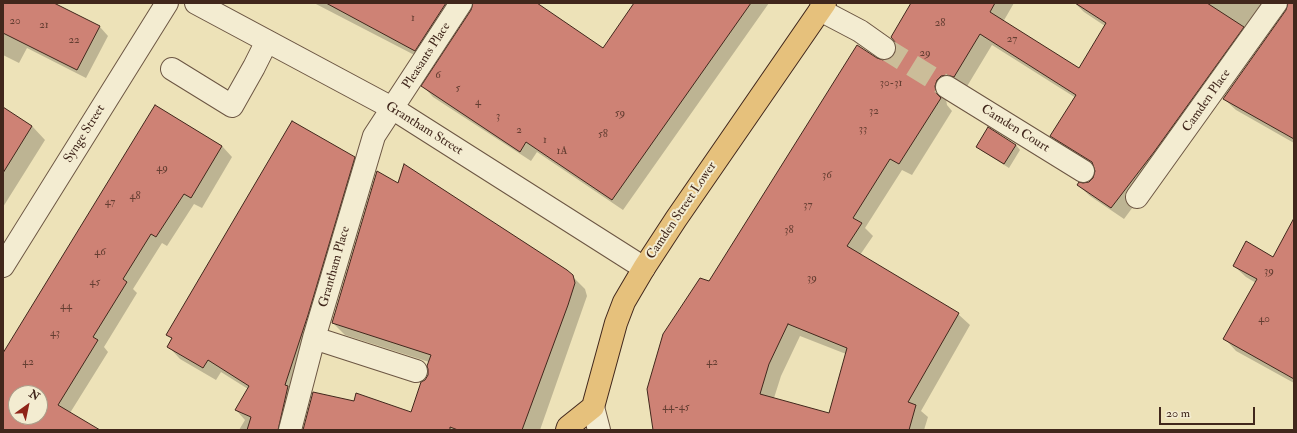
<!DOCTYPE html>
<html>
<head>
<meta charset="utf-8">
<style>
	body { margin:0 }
	#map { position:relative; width:1297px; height:433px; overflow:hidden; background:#ede2b8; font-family:"IM FELL Double Pica",serif }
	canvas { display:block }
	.frame { position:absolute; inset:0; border:4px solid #41271c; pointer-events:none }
	.north { position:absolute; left:8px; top:385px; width:40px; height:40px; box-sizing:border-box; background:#f3ecd1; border:1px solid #ac9d89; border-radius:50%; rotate:33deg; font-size:11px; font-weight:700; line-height:16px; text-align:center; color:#41271c }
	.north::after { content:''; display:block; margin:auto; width:14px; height:18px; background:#8f2418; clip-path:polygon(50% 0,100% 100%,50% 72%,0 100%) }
	.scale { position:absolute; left:1159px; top:407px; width:96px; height:18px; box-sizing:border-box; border:2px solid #41271c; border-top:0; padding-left:5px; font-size:12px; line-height:14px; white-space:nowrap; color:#41271c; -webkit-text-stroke:3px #f3ecd1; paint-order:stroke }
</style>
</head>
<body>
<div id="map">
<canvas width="1297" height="433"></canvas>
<div class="frame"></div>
<div class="north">N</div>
<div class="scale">20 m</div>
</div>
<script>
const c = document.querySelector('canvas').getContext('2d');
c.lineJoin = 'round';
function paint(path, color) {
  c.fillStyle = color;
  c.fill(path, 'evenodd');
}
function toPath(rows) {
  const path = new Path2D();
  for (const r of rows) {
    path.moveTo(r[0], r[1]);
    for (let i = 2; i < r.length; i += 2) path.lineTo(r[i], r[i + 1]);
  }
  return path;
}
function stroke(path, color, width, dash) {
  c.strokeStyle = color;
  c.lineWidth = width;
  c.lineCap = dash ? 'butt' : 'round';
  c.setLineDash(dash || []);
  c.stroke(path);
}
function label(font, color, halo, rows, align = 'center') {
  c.font = font + ' "IM FELL Double Pica",serif';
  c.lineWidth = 4;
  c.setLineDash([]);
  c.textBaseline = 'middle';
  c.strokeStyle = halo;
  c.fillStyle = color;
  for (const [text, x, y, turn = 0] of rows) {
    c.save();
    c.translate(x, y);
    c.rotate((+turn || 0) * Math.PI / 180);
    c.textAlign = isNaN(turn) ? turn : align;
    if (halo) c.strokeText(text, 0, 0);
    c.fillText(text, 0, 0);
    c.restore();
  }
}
paint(toPath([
	[3,3,53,3,100,27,108,36,86,78,27,48,19,63,3,55],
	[314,3,465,3,426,61],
	[474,3,540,3,538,5,603,50,635,3,769,3,623,210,537,152,531,161,433,97,423,86,472,10],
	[913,3,1014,3,1003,22,1079,69,1105,26,1084,12,1075,3,1284,3,1124,219,1090,196,1078,185,1089,183,1094,178,1097,171,1095,167,1063,147,1051,136,1076,98,992,45,966,88,946,99,947,105,952,111,912,175,902,170,865,228,873,236,860,255,958,314,970,325,921,411,928,417,924,430,828,430,846,354,800,336,781,376,774,398,802,430,654,430,709,282,882,61,889,60,895,56],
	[1289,3,1294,3,1294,143,1236,110,1224,99,1287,11],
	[156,106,222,146,232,157,202,208,194,204,167,246,162,243,133,289,137,293,104,347,108,352,70,413,79,430,3,430,3,355],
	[16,393,40,393,40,417,16,417],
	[3,108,32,126,45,140,3,207],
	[1016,145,1020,150,1009,168,982,151,978,147],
	[354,158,366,171,292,430,239,430,245,420,236,410,248,389,221,372,216,380,180,359,168,346,172,339,168,335],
	[1294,223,1294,383,1236,351,1225,339,1256,283,1246,277,1234,266,1273,258],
	[572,276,585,289,587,296,540,430,304,430,411,414,429,376,429,362,345,335,333,323]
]), '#0003');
const building = toPath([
	[3,3,54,3,100,26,77,70,3,33,3,3],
	[326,3,446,3,415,51,326,3],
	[473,3,537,3,603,48,634,3,751,3,612,200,526,142,520,152,421,86,471,10,473,3],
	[911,3,995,3,990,12,1079,68,1106,23,1075,3,1207,3,1244,27,1154,152,1111,208,1077,185,1079,182,1083,183,1089,182,1093,178,1095,171,1092,162,1050,136,1076,95,980,34,954,77,947,75,941,76,937,80,935,86,936,93,941,98,899,164,890,159,853,218,862,223,847,246,959,313,908,402,916,405,909,430,653,430,647,389,663,334,700,278,709,281,857,45,877,58,883,60,890,59,894,55,896,49,895,42,891,37,911,3],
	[788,324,847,348,829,413,760,394,769,364,788,324],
	[1288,3,1294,3,1294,139,1223,99,1286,10,1288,3],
	[155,105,222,146,191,198,184,194,156,237,151,234,123,279,127,282,93,337,98,340,58,405,100,430,3,430,3,353,155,105],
	[16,393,40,393,40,417,16,417,16,393],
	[3,107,32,126,3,173,3,107],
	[292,121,355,157,308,315,285,385,288,386,278,430,247,430,251,417,235,410,249,386,208,360,203,368,167,347,172,338,166,335,292,121],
	[988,127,1016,145,1004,164,976,147,988,127],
	[404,164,567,270,573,275,575,283,568,305,522,430,458,430,450,427,450,430,303,430,313,392,354,401,356,393,411,412,421,382,425,380,428,375,428,369,427,366,431,355,332,323,377,171,398,183,404,164],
	[1294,218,1294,379,1223,339,1257,279,1233,266,1246,241,1273,257,1294,218]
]);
paint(building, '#ce8275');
stroke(building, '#41271c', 1);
stroke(toPath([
	[884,48,947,87]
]), '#cbbd99', 22, [22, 11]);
const minor = toPath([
	[196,3,392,108,644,268],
	[820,10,860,31,884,48],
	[172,69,232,106,254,67,267,41],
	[947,87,1083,171],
	[1137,197,1276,3],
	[3,266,167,3],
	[314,338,416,371],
	[593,407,599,430],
	[290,430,314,338,374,136,461,3]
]);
const major = toPath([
	[567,430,568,427,593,407,616,323,624,302,644,268,676,219,825,3]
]);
stroke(minor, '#6c5643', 24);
stroke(major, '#41271c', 24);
stroke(minor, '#f3ecd1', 22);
stroke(major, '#e6c17c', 22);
label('11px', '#643e32', null, [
	["1",413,19],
	["20",15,22],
	["28",940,24],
	["21",44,26],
	["27",1012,40],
	["22",74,41],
	["29",925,54],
	["6",438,76],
	["30-31",891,84],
	["5",458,89],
	["4",478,103],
	["32",874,112],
	["59",620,114],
	["3",498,117],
	["33",863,130],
	["2",519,131],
	["58",603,135],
	["1",545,141],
	["1A",562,152],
	["49",162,169],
	["36",827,176],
	["48",135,197],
	["47",110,203],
	["37",808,206],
	["38",789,231],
	["46",100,253],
	["39",1269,272],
	["39",812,279],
	["45",95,283],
	["44",66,307],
	["40",1264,320],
	["43",55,334],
	["42",28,363],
	["42",712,363],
	["44-45",676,408]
]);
label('13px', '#41271c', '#f3ecd1', [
	["Pleasants Place",427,56,-57],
	["Camden Place",1207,101,-55],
	["Grantham Street",424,129,32],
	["Camden Court",1015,129,32],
	["Synge Street",85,134,-58],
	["Camden Street Lower",682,211,-56],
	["Grantham Place",335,267,-74]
]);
</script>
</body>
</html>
